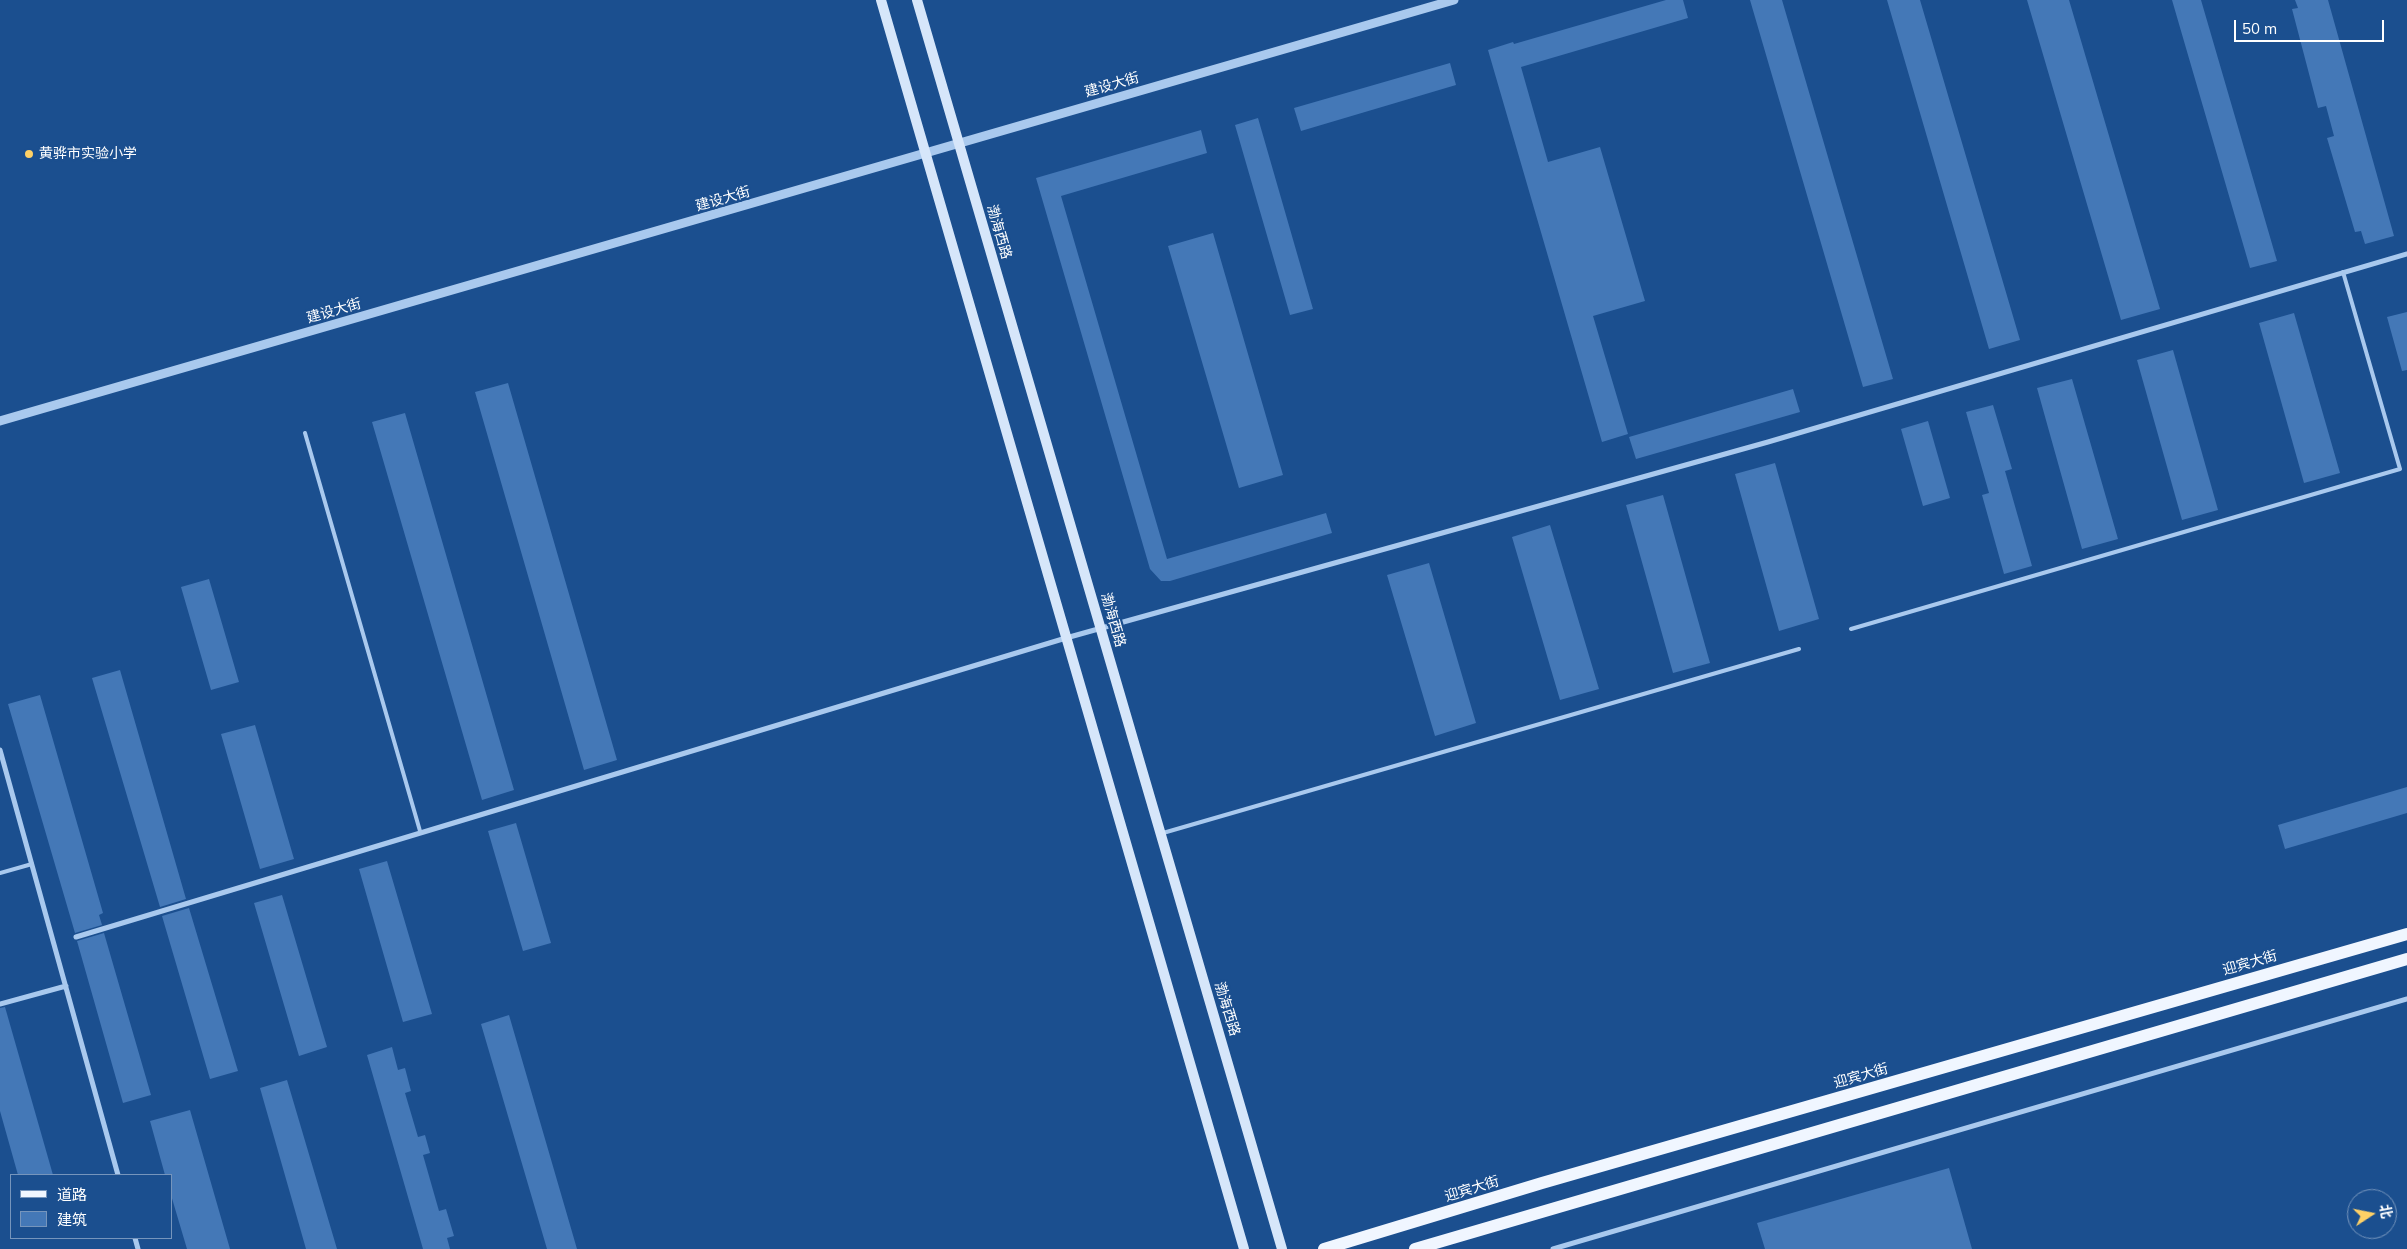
<!DOCTYPE html>
<html>
<head>
<meta charset="utf-8">
<style>
	body { margin:0 }
	#map { position:relative; width:2407px; height:1249px; overflow:hidden; background:#1b4f8f; font-family:Mulish,"Noto Sans SC",sans-serif }
	canvas { display:block }
	.legend { position:absolute; left:10px; top:1174px; width:162px; height:65px; box-sizing:border-box; background:#1b4f8f; border:1px solid #7695bc; margin:0; padding:6px 9px; list-style:none; font-size:15px; color:#fff }
	.legend li { display:flex; align-items:center; gap:10px; height:25px }
	.legend b { width:25px; border:1px solid #7695bc }
	.north { position:absolute; left:2347px; top:1189px; width:50px; height:50px; box-sizing:border-box; background:#1b4f8f; border:1px solid #7695bc; border-radius:50%; rotate:79deg; font-size:14px; font-weight:700; line-height:20px; text-align:center; color:#fff }
	.north::after { content:''; display:block; margin:auto; width:18px; height:22px; background:#ffd166; clip-path:polygon(50% 0,100% 100%,50% 72%,0 100%) }
	.scale { position:absolute; left:2234px; top:20px; width:150px; height:22px; box-sizing:border-box; border:2px solid #fff; border-top:0; padding-left:6px; font-size:15px; line-height:18px; white-space:nowrap; color:#fff; -webkit-text-stroke:4px #1b4f8f; paint-order:stroke }
</style>
</head>
<body>
<div id="map">
<canvas width="2407" height="1249"></canvas>
<ul class="legend">
<li><b style="height:6px;background:#f0f6ff"></b>道路</li>
<li><b style="height:14px;background:#4478b7"></b>建筑</li>
</ul>
<div class="north">北</div>
<div class="scale">50 m</div>
</div>
<script>
const c = document.querySelector('canvas').getContext('2d');
c.lineJoin = 'round';
function paint(path, color) {
  c.fillStyle = color;
  c.fill(path, 'evenodd');
}
function toPath(rows) {
  const path = new Path2D();
  for (const r of rows) {
    path.moveTo(r[0], r[1]);
    for (let i = 2; i < r.length; i += 2) path.lineTo(r[i], r[i + 1]);
  }
  return path;
}
function stroke(path, color, width, dash) {
  c.strokeStyle = color;
  c.lineWidth = width;
  c.lineCap = dash ? 'butt' : 'round';
  c.setLineDash(dash || []);
  c.stroke(path);
}
function label(font, color, halo, rows, align = 'center') {
  c.font = font + ' Mulish,"Noto Sans SC",sans-serif';
  c.lineWidth = 4.5;
  c.setLineDash([]);
  c.textBaseline = 'middle';
  c.strokeStyle = halo;
  c.fillStyle = color;
  for (const [text, x, y, turn = 0] of rows) {
    c.save();
    c.translate(x, y);
    c.rotate((+turn || 0) * Math.PI / 180);
    c.textAlign = isNaN(turn) ? turn : align;
    if (halo) c.strokeText(text, 0, 0);
    c.fillText(text, 0, 0);
    c.restore();
  }
}
paint(toPath([
	[1666,0,1683,0,1688,18,1521,67,1548,162,1600,147,1645,301,1593,316,1628,434,1602,442,1488,50,1513,42,1514,44],
	[1750,0,1782,0,1893,379,1863,387],
	[1887,0,1920,0,2020,340,1989,349],
	[2027,0,2069,0,2160,309,2121,320],
	[2172,0,2201,0,2277,261,2250,268],
	[2295,0,2328,0,2394,236,2365,244,2361,231,2355,232,2327,138,2334,136,2326,106,2318,108,2292,9,2298,8],
	[1450,63,1456,85,1301,131,1294,108],
	[1258,118,1313,309,1290,315,1235,125],
	[1201,130,1207,153,1061,196,1167,559,1326,513,1332,533,1170,581,1161,581,1150,569,1036,178],
	[1213,233,1283,475,1239,488,1168,246],
	[2407,312,2407,370,2402,371,2387,317],
	[2294,313,2340,473,2304,483,2259,323],
	[2173,350,2218,510,2182,520,2137,360],
	[2072,379,2118,539,2082,549,2037,388],
	[508,383,617,760,584,770,475,392],
	[1793,389,1800,412,1636,459,1629,437],
	[1993,405,2012,469,2005,471,2032,566,2004,574,1982,495,1989,493,1966,412],
	[405,413,514,790,482,800,372,422],
	[1928,421,1950,498,1923,506,1901,429],
	[1775,463,1819,619,1779,631,1735,474],
	[1663,495,1710,663,1673,673,1626,505],
	[1550,525,1599,689,1560,700,1512,537],
	[1429,563,1476,723,1435,736,1387,575],
	[209,579,239,682,211,690,181,587],
	[120,670,186,899,160,907,92,678],
	[40,695,103,913,99,915,102,925,75,933,8,704],
	[255,725,294,859,260,869,221,734],
	[2407,787,2407,813,2285,849,2278,825],
	[516,823,551,943,523,951,488,831],
	[387,861,432,1014,403,1022,359,869],
	[282,895,327,1047,299,1056,254,903],
	[189,908,238,1071,210,1079,162,916],
	[104,933,151,1095,123,1103,77,941],
	[5,1007,53,1175,18,1175,0,1111,0,1008],
	[509,1015,577,1249,547,1249,481,1024],
	[392,1047,398,1070,405,1068,411,1091,405,1093,418,1137,425,1135,430,1153,423,1155,439,1211,446,1209,454,1236,447,1238,450,1249,423,1249,367,1055],
	[287,1080,337,1249,306,1249,260,1088],
	[190,1110,230,1249,187,1249,171,1195,171,1175,165,1175,150,1121],
	[1949,1168,1972,1249,1765,1249,1757,1223]
]), '#4478b7');
stroke(toPath([
	[305,433,420,831],
	[1851,629,2400,469,2343,272],
	[1163,833,1799,649],
	[0,873,32,864]
]), '#a9c9ee', 4);
stroke(toPath([
	[0,750,118,1175],
	[76,937,1066,638,1768,442,2407,254],
	[0,1004,66,986],
	[135,1238,138,1249],
	[1553,1249,2407,999]
]), '#a9c9ee', 5);
stroke(toPath([
	[0,421,1454,0]
]), '#a9c9ee', 9);
stroke(toPath([
	[881,0,1244,1249],
	[917,0,1282,1249]
]), '#d6e6fa', 10);
stroke(toPath([
	[1324,1249,1542,1183,2407,934],
	[1415,1249,2407,959]
]), '#f0f6ff', 12);
for (const [x, y, r, color] of [
	[29,154,5,"#ffd166"]
]) {
  const dot = new Path2D();
  dot.arc(x, y, r, 0, 2 * Math.PI);
  c.fillStyle = color;
  c.fill(dot);
  stroke(dot, '#1b4f8f', 2);
}
label('14px', '#fff', '#1b4f8f', [
	["建设大街",1112,85,-16],
	["建设大街",723,199,-16],
	["渤海西路",999,232,74],
	["建设大街",334,311,-16],
	["渤海西路",1113,620,74],
	["迎宾大街",2250,963,-16],
	["渤海西路",1227,1009,73],
	["迎宾大街",1861,1076,-16],
	["迎宾大街",1472,1189,-17]
]);
label('14px', '#fff', '#1b4f8f', [
	["黄骅市实验小学",39,154]
], 'left');
</script>
</body>
</html>
